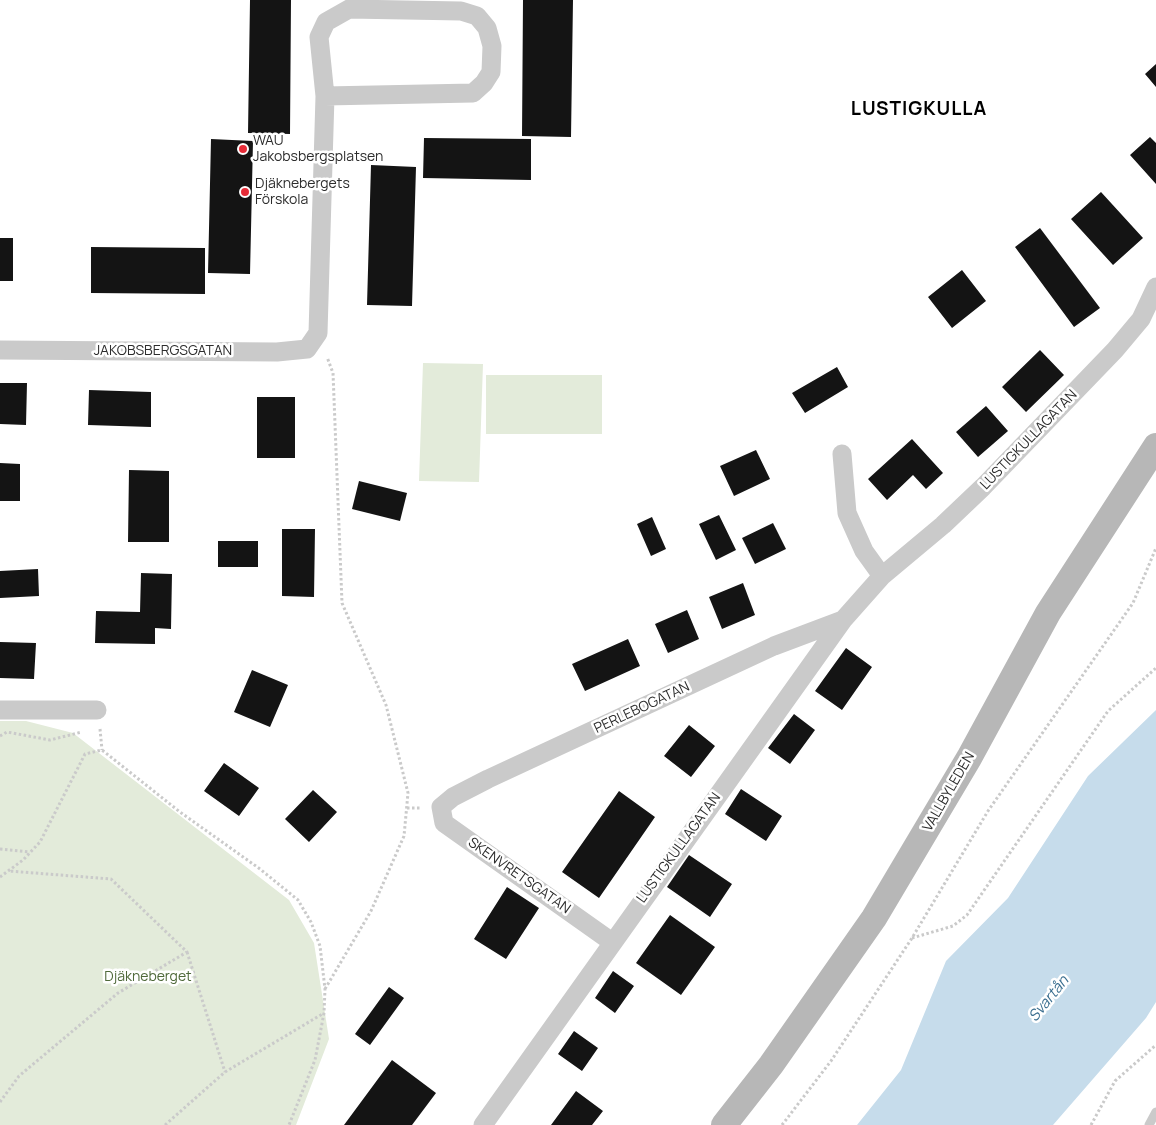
<!DOCTYPE html>
<html>
<head>
<meta charset="utf-8">
<style>
	body { margin:0 }
	canvas { display:block; background:#fff }
</style>
</head>
<body>
<canvas width="1156" height="1125"></canvas>
<script>
const c = document.querySelector('canvas').getContext('2d');
c.lineJoin = 'round';
function paint(path, color) {
  c.fillStyle = color;
  c.fill(path, 'evenodd');
}
function toPath(rows) {
  const path = new Path2D();
  for (const r of rows) {
    path.moveTo(r[0], r[1]);
    for (let i = 2; i < r.length; i += 2) path.lineTo(r[i], r[i + 1]);
  }
  return path;
}
function stroke(path, color, width, dash) {
  c.strokeStyle = color;
  c.lineWidth = width;
  c.lineCap = dash ? 'butt' : 'round';
  c.setLineDash(dash || []);
  c.stroke(path);
}
function label(font, color, halo, rows, align = 'center') {
  c.font = font + ' Manrope,sans-serif';
  c.lineWidth = 5;
  c.setLineDash([]);
  c.textBaseline = 'middle';
  c.strokeStyle = halo;
  c.fillStyle = color;
  for (const [text, x, y, turn = 0] of rows) {
    c.save();
    c.translate(x, y);
    c.rotate((+turn || 0) * Math.PI / 180);
    c.textAlign = isNaN(turn) ? turn : align;
    if (halo) c.strokeText(text, 0, 0);
    c.fillText(text, 0, 0);
    c.restore();
  }
}
paint(toPath([
	[423,363,483,364,479,482,419,481],
	[486,375,602,375,602,434,486,434],
	[0,721,26,721,73,733,289,900,314,943,329,1039,296,1125,0,1125]
]), '#e3ebda');
paint(toPath([
	[1156,710,1156,1002,1146,1018,1053,1125,857,1125,901,1070,946,961,1008,898,1088,776]
]), '#c6dceb');
paint(toPath([
	[250,0,291,0,290,134,248,133],
	[523,0,573,0,571,137,522,136],
	[1156,64,1156,87,1145,74],
	[1150,137,1156,143,1156,184,1130,155],
	[424,138,531,139,531,180,423,178],
	[211,139,253,141,250,274,208,273],
	[371,165,416,167,412,306,367,305],
	[1101,192,1143,238,1113,265,1071,219],
	[1040,228,1100,308,1074,327,1015,247],
	[0,238,13,238,13,281,0,281],
	[91,247,205,248,205,294,91,293],
	[962,270,986,301,952,328,928,297],
	[1040,350,1064,375,1026,412,1002,387],
	[837,367,848,387,805,413,792,393],
	[0,383,27,383,26,425,0,424],
	[89,390,151,392,151,427,88,425],
	[257,397,295,397,295,458,257,458],
	[986,406,1008,431,978,457,956,432],
	[912,439,943,473,926,489,913,475,887,500,868,479],
	[756,450,770,479,734,496,720,466],
	[0,463,20,464,20,501,0,501],
	[129,470,169,471,169,542,128,542],
	[359,481,407,493,400,521,352,509],
	[719,515,736,550,716,560,699,524],
	[652,517,666,549,651,556,637,524],
	[773,523,786,549,755,564,742,538],
	[282,529,315,529,314,597,282,596],
	[218,541,258,541,258,567,218,567],
	[38,569,39,596,0,598,0,571],
	[141,573,172,574,171,629,155,628,155,644,95,643,96,611,140,612],
	[743,583,755,615,722,629,709,597],
	[687,610,699,639,668,653,655,624],
	[628,639,640,666,585,691,572,664],
	[0,642,36,643,34,679,0,678],
	[846,648,872,667,842,710,815,691],
	[252,670,288,685,270,727,234,712],
	[794,714,815,730,790,764,768,748],
	[689,725,715,746,691,777,664,756],
	[224,763,259,788,239,816,204,791],
	[741,789,782,816,766,841,725,814],
	[313,790,337,812,309,842,285,819],
	[619,791,655,817,599,898,562,872],
	[689,855,732,884,710,917,667,887],
	[507,887,539,908,506,959,474,939],
	[670,915,715,947,681,995,636,963],
	[613,971,634,986,615,1013,595,998],
	[389,987,404,998,370,1045,355,1034],
	[574,1031,598,1048,582,1071,558,1054],
	[392,1060,436,1093,412,1125,344,1125],
	[576,1091,603,1111,592,1125,551,1125]
]), '#141414');
stroke(toPath([
	[100,729,102,750],
	[0,736,7,732,50,740,82,732],
	[407,808,421,808],
	[0,849,30,852],
	[0,877,23,860,40,842,85,754,102,750,180,812,260,869,298,900,311,922,320,946,325,989,324,1013,315,1060,289,1125],
	[912,938,953,926,967,915,1108,711,1156,668],
	[187,952,225,1072],
	[325,989,371,911,404,836,408,793,386,705,342,603,333,373,327,357],
	[0,1102,19,1076,118,993,187,952,111,879,9,871],
	[165,1125,225,1072,324,1013],
	[782,1125,831,1061,912,938,988,811,1133,603,1156,548],
	[1091,1125,1115,1081,1156,1045]
]), '#cacaca', 3, [2.5, 2.5]);
stroke(toPath([
	[1149,1125,1156,1112]
]), '#cacaca', 9);
stroke(toPath([
	[0,350,277,352,307,349,318,333,325,96,473,93,484,83,491,72,492,46,487,28,477,16,461,11,349,9,326,22,319,37,325,96],
	[842,454,847,513,864,551,882,576],
	[0,710,97,710],
	[612,942,444,823,441,807,453,797,488,779,774,646,843,620],
	[483,1125,843,620,882,576,943,525,983,487,1115,350,1141,319,1156,287]
]), '#cacaca', 19);
stroke(toPath([
	[724,1125,771,1065,874,918,969,758,1048,613,1156,446]
]), '#b7b7b7', 26);
for (const [x, y, r, color] of [
	[243,149,5,"#e72c38"],
	[245,192,5,"#e72c38"]
]) {
  const dot = new Path2D();
  dot.arc(x, y, r, 0, 2 * Math.PI);
  c.fillStyle = color;
  c.fill(dot);
  stroke(dot, '#fff', 2);
}
label('14px', '#2d2d2d', '#fff', [
	["WAU",253,141],
	["Jakobsbergsplatsen",253,157],
	["Djäknebergets",255,184],
	["Förskola",255,200]
], 'left');
label('14px', '#2d2d2d', '#fff', [
	["JAKOBSBERGSGATAN",163,351],
	["LUSTIGKULLAGATAN",1029,440,-46],
	["PERLEBOGATAN",642,708,-25],
	["VALLBYLEDEN",949,792,-60],
	["LUSTIGKULLAGATAN",679,848,-54],
	["SKENVRETSGATAN",519,876,35]
]);
label('14px', '#4f693a', '#fff', [
	["Djäkneberget",148,977]
]);
label('italic 15px', '#3a6e8f', '#fff', [
	["Svartån",1049,999,-51]
]);
c.letterSpacing = '1px';
label('bold 19px', '#000', '#fff', [
	["LUSTIGKULLA",919,110]
]);
c.letterSpacing = '0px';
</script>
</body>
</html>
